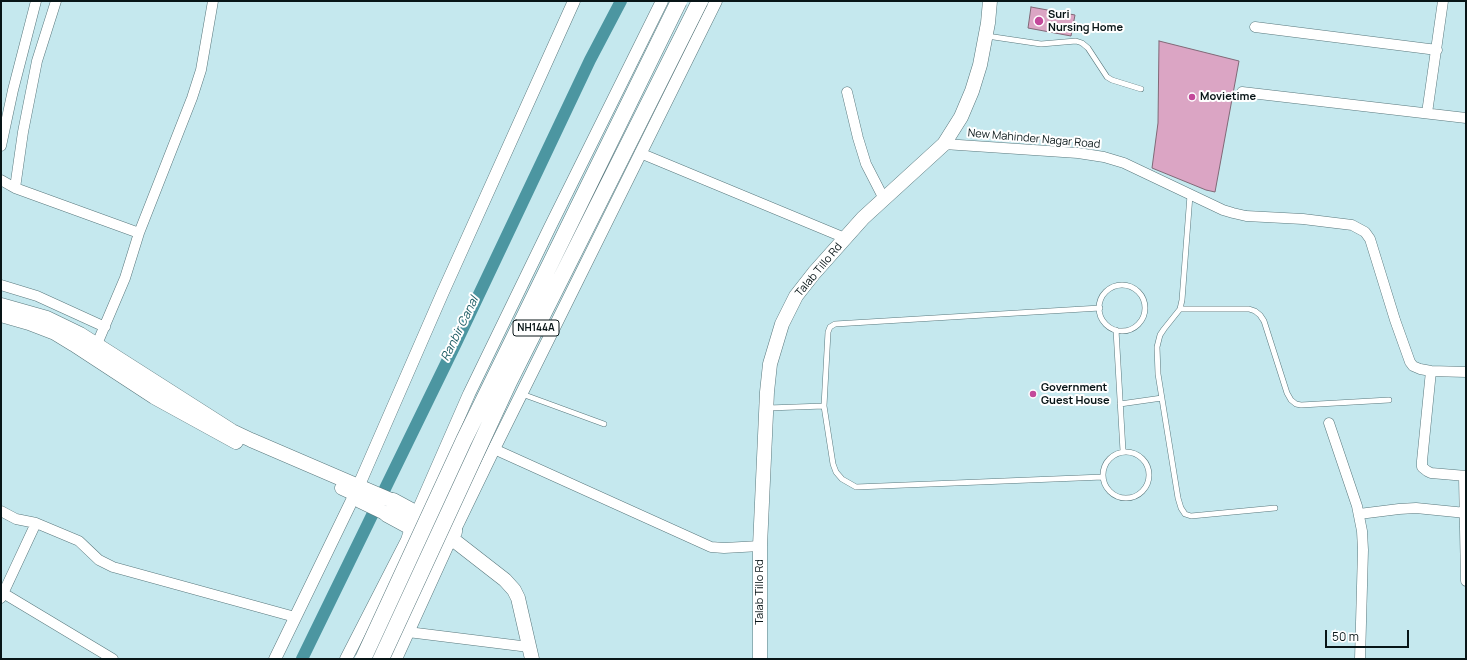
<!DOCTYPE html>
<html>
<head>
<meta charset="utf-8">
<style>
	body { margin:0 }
	#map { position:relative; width:1467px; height:660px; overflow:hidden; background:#c5e8ee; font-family:Manrope,sans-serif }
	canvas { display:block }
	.frame { position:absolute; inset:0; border:2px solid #081517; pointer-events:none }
	.scale { position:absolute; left:1325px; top:630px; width:84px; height:18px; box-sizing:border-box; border:2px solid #081517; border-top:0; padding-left:5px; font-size:12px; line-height:14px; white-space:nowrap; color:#081517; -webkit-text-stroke:3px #fff; paint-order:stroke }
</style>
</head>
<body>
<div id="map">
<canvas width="1467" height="660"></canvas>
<div class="frame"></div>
<div class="scale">50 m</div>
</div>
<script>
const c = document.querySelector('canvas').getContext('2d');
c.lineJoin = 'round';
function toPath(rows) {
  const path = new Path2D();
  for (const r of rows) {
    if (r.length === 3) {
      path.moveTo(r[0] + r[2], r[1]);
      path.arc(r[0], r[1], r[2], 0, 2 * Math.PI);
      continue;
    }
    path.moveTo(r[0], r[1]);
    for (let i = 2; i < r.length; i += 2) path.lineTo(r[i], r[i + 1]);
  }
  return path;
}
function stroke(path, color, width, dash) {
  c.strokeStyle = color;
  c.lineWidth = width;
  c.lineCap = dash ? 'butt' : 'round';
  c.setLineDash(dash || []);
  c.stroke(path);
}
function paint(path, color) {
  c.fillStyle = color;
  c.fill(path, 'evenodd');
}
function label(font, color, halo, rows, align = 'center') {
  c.font = font + ' Manrope,sans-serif';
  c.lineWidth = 4;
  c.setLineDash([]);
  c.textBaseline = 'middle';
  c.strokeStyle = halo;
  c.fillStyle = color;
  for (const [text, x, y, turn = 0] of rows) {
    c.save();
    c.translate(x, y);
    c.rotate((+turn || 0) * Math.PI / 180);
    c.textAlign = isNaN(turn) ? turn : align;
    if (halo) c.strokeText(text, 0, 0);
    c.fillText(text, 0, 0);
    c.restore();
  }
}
stroke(toPath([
	[302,659,456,343,590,60,621,1]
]), '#4c96a1', 12);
const building = toPath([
	[1031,7,1075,15,1071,36,1028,28,1031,7],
	[1159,41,1239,61,1215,192,1206,190,1152,168,1158,123,1159,41]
]);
paint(building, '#dba5c4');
stroke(building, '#806876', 1);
const service = toPath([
	[987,36,1041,44,1076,41,1082,43,1088,48,1107,77,1112,80,1141,89],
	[1190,195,1182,300,1180,309,1164,329,1160,335,1157,347,1158,374,1178,498,1181,508,1185,514,1191,516,1275,508],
	[1122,308,23],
	[1180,309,1249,309,1255,311,1260,315,1264,321,1287,393,1291,400,1296,404,1301,405,1389,400],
	[1116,330,1123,451],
	[522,394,604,424],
	[1120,404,1162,398],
	[824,406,828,332,830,327,835,324,1100,308],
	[768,408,824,406,833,464,836,472,842,479,856,487,1103,477],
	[1126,475,23]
]);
const minor = toPath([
	[1255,27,1437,50],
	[847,92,858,138,866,164,884,199],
	[1242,92,1466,118],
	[1427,113,1443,1],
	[944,144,1078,153,1104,157,1124,163,1223,210,1233,213,1246,216,1303,219,1352,225,1365,232,1370,239,1395,320,1410,362,1413,366,1420,369,1431,371,1466,372],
	[1,146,13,90,36,1],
	[640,153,845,238],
	[1,180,15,188,139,233],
	[15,188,23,132,37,61,56,1],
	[1,285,37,296,105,327],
	[97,344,125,278,139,233,192,98,201,70,213,1],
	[1431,371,1422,461,1422,467,1427,471,1431,473,1466,476],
	[1329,423,1357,506,1362,531,1363,550,1360,659],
	[494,449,711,547,724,548,760,546],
	[1464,476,1466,581],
	[1,511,16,519,36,523,79,541,99,560,113,567,295,617],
	[1359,514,1399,509,1416,508,1466,513],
	[3,593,113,659],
	[1,598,36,523],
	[408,632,529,647]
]);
const tertiary = toPath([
	[275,659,355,494,443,292,574,1],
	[346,659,407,540,413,522,469,394,550,227,662,1],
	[396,659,451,538,494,449,716,1]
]);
const secondary = toPath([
	[1,305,47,318,80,334,232,431,251,440,393,501],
	[1,315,29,323,55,333,73,344,154,397,236,442],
	[342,488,355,494,360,501,387,514],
	[451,538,505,580,514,590,518,598,532,659],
	[760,659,760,546,767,392,770,364,782,324,796,296,814,273,863,218,944,144,961,117,972,91,980,65,988,23,990,1]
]);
const trunk = toPath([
	[393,501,417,514,425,508,431,506,438,506,444,509,453,518,454,525,454,532],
	[387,514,411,527,415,536,419,542,425,546,432,547,439,547,446,544,451,538]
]);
stroke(service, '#59787d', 6);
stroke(minor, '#59787d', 11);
stroke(tertiary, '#59787d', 13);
stroke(secondary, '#59787d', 15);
stroke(trunk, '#59787d', 17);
stroke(service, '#fff', 5);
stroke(minor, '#fff', 10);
stroke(tertiary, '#fff', 12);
stroke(secondary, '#fff', 14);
stroke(trunk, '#fff', 16);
const trunkBridge = toPath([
	[363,659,464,440,679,1],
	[381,659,509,382,700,1]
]);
stroke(trunkBridge, '#59787d', 17, []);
stroke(trunkBridge, '#fff', 16);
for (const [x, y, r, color] of [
	[1039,21,5,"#c3489a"],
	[1192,97,4,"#c3489a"],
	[1033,394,4,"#c3489a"]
]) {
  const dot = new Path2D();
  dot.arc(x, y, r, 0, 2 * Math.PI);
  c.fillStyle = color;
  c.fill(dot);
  stroke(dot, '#fff', 1.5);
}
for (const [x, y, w] of [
	[536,328,46]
]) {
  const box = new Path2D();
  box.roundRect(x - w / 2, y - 8, w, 16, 3);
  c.fillStyle = '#fff';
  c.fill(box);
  stroke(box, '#081517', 1);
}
label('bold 10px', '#081517', null, [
	["NH144A",536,328]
]);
label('bold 11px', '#081517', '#fff', [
	["Suri",1048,15],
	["Nursing Home",1048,28],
	["Movietime",1200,97],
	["Government",1041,388],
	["Guest House",1041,401]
], 'left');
label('11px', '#081517', '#fff', [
	["New Mahinder Nagar Road",1034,139,5],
	["Talab Tillo Rd",819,270,-50],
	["Talab Tillo Rd",760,592,-90]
]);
label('italic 12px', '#1b5a62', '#fff', [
	["Ranbir Canal",460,329,-64]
]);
</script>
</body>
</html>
